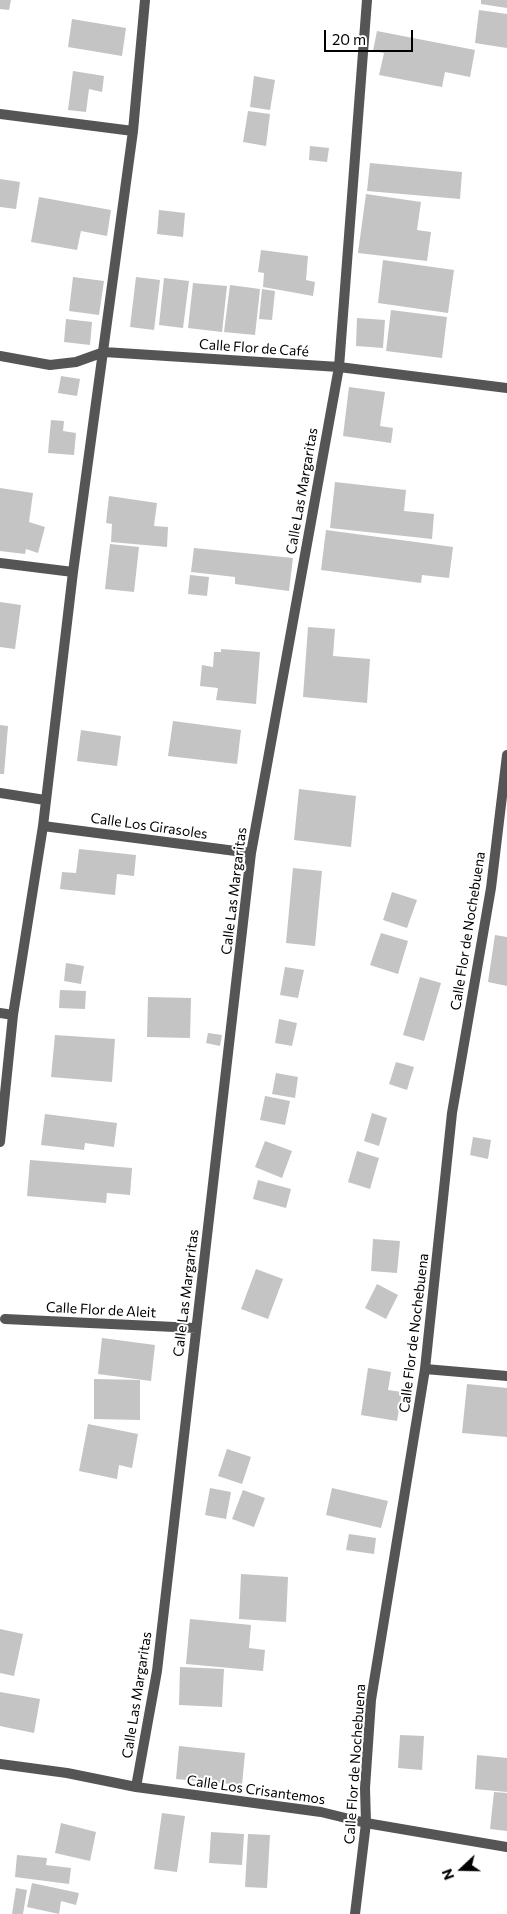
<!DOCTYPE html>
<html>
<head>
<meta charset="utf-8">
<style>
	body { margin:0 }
	#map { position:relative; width:507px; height:1914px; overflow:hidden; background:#fff; font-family:Commissioner,sans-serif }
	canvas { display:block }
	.north { position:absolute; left:437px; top:1844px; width:50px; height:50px; -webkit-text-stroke:4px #fff; paint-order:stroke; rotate:249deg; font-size:14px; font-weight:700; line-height:20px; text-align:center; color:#000 }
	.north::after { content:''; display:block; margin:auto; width:18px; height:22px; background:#000; clip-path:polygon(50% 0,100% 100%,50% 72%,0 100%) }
	.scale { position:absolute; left:324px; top:30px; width:89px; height:22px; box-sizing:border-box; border:2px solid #000; border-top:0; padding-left:6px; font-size:15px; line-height:18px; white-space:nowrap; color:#000; -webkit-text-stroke:4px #fff; paint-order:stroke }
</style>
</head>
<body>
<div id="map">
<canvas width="507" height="1914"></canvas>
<div class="north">N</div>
<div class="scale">20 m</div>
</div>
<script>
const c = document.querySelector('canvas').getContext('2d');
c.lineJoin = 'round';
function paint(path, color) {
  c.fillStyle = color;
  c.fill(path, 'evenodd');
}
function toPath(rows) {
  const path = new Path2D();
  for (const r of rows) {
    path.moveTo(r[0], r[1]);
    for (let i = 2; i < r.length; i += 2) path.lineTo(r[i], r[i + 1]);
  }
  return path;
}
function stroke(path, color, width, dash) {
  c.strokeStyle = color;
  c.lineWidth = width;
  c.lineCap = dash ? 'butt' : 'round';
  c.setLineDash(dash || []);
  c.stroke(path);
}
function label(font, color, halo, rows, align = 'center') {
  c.font = font + ' Commissioner,sans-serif';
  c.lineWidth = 4;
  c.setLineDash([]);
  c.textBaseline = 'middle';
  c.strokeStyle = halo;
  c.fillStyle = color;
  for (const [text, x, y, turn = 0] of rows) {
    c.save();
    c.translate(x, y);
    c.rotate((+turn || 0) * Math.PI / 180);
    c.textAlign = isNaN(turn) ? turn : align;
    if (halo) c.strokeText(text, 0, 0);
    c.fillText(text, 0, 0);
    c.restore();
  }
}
paint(toPath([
	[0,0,11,0,9,10,0,9],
	[481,0,507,0,507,8,481,4],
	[479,10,507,14,507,48,475,43],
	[72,19,126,28,122,56,68,47],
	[377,31,475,50,470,77,445,72,442,87,379,75,384,53,373,51],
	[73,71,104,76,102,92,89,89,86,112,68,110],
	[254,76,275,80,270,110,250,107],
	[248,111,270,114,266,146,243,142],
	[310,146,329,148,327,162,309,160],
	[370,163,462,172,460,199,367,191],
	[0,179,20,182,16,209,0,207],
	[366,194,421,202,417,230,431,232,427,261,358,253],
	[39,197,111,210,107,236,81,231,77,250,31,242],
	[159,210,185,213,183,237,157,234],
	[261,250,308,256,306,280,315,282,313,296,263,287,264,273,258,272],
	[383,260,454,270,448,313,378,303],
	[73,277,104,281,99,315,69,311],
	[136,277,160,280,154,330,130,327],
	[164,278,189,281,183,328,159,325],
	[193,283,227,286,222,332,188,328],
	[230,285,260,289,255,335,224,332],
	[262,289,275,291,272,320,259,319],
	[391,310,447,317,442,358,386,351],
	[357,318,385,320,383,348,356,346],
	[66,319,92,322,90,345,64,342],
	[61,376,80,379,77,396,58,393],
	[349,387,385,392,380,426,393,428,391,443,343,436],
	[51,420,64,421,63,431,76,433,74,455,48,453],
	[335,482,406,490,404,511,434,514,432,539,330,528],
	[0,488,33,493,29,522,45,527,38,553,26,549,25,554,0,551],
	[109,496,157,503,154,526,168,527,167,547,111,542,112,524,106,523],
	[326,530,453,547,449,578,422,575,421,583,321,570],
	[110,544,139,547,134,592,105,589],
	[194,548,293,558,289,591,235,584,235,577,191,572],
	[190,575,209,577,207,596,188,594],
	[0,602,21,605,15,649,0,647],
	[308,627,335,629,333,656,370,659,367,703,303,697],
	[221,649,260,652,256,704,216,700,218,688,200,686,202,665,213,667,214,652,221,652],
	[173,721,241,730,237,764,168,756],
	[0,725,8,726,4,774,0,774],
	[81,730,121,736,117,766,77,761],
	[299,789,356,796,351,847,294,840],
	[79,849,136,855,134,876,117,874,115,895,60,889,62,872,76,873],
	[293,868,322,871,315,946,286,943],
	[392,892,417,900,407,928,383,920],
	[381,933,408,941,398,974,370,965],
	[495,935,507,937,507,986,488,982],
	[66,963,84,966,81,984,64,981],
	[285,967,304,970,298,998,280,995],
	[420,977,441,983,424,1041,403,1035],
	[60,990,86,991,85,1009,59,1008],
	[148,997,191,998,190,1038,147,1037],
	[279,1019,297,1023,292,1046,275,1043],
	[208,1033,222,1035,220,1046,206,1043],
	[55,1035,115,1039,112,1082,51,1077],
	[396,1062,414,1067,407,1090,389,1084],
	[276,1073,298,1077,295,1098,272,1094],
	[265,1096,290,1101,285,1125,260,1120],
	[372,1113,387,1118,379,1146,364,1141],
	[45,1114,117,1123,114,1147,85,1143,84,1150,41,1145],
	[473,1137,491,1140,488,1159,470,1155],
	[265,1141,292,1151,282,1178,255,1167],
	[357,1151,379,1158,370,1189,348,1182],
	[30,1160,132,1168,130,1195,107,1193,106,1203,27,1196],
	[258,1180,291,1189,286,1208,253,1199],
	[373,1239,400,1241,397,1273,371,1271],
	[256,1269,283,1279,268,1319,241,1309],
	[377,1284,398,1295,386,1319,365,1308],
	[102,1338,155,1345,151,1381,98,1374],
	[368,1368,391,1372,388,1390,402,1392,397,1421,361,1415],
	[94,1379,140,1380,140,1420,94,1419],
	[467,1384,507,1388,507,1437,462,1433],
	[88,1424,138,1434,132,1468,119,1465,117,1479,79,1471],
	[227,1449,251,1457,242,1484,218,1476],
	[210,1488,231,1492,226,1519,205,1515],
	[332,1488,388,1501,381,1528,326,1515],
	[243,1490,265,1498,254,1527,232,1519],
	[349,1534,376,1538,374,1554,346,1550],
	[241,1574,288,1577,286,1622,239,1619],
	[190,1619,251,1625,249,1648,265,1650,263,1671,186,1664],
	[0,1629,23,1634,14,1676,0,1673],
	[180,1667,224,1669,222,1707,179,1705],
	[0,1692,40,1699,34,1733,0,1726],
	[400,1735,424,1736,422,1770,398,1768],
	[179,1746,245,1753,242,1785,176,1779],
	[477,1755,507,1758,507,1792,475,1789],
	[494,1792,507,1793,507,1831,490,1829],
	[162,1813,185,1816,177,1872,154,1869],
	[61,1823,96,1832,90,1861,55,1853],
	[211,1832,244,1834,242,1865,209,1863],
	[248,1834,270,1835,267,1888,245,1887],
	[17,1855,47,1858,46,1865,71,1868,69,1884,15,1877],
	[32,1883,79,1893,76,1905,61,1901,59,1914,27,1907],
	[16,1888,27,1890,23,1914,12,1914]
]), '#c4c4c4');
stroke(toPath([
	[0,114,133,131],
	[0,356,50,365,76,362,104,352,339,367,507,388],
	[0,563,73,572,133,131,145,0],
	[0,793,45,800],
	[43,826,251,853],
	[0,1013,13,1015],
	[0,1142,13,1015,43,826,73,572],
	[5,1319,196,1328],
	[425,1369,507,1376],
	[0,1764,67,1773,136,1787,321,1812,366,1823,507,1847],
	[136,1787,157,1671,251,853,339,367,367,0],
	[355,1914,366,1823,365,1788,371,1700,425,1369,452,1113,491,888,507,755]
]), '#555', 10);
label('14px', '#000', '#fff', [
	["Calle Flor de Café",254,348,4],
	["Calle Las Margaritas",302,491,-80],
	["Calle Los Girasoles",149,826,8],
	["Calle Las Margaritas",234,891,-83],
	["Calle Flor de Nochebuena",468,931,-81],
	["Calle Las Margaritas",186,1293,-83],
	["Calle Flor de Aleit",101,1310,3],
	["Calle Flor de Nochebuena",414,1333,-83],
	["Calle Las Margaritas",137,1695,-81],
	["Calle Flor de Nochebuena",355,1764,-86],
	["Calle Los Crisantemos",256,1790,8]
]);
</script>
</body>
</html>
